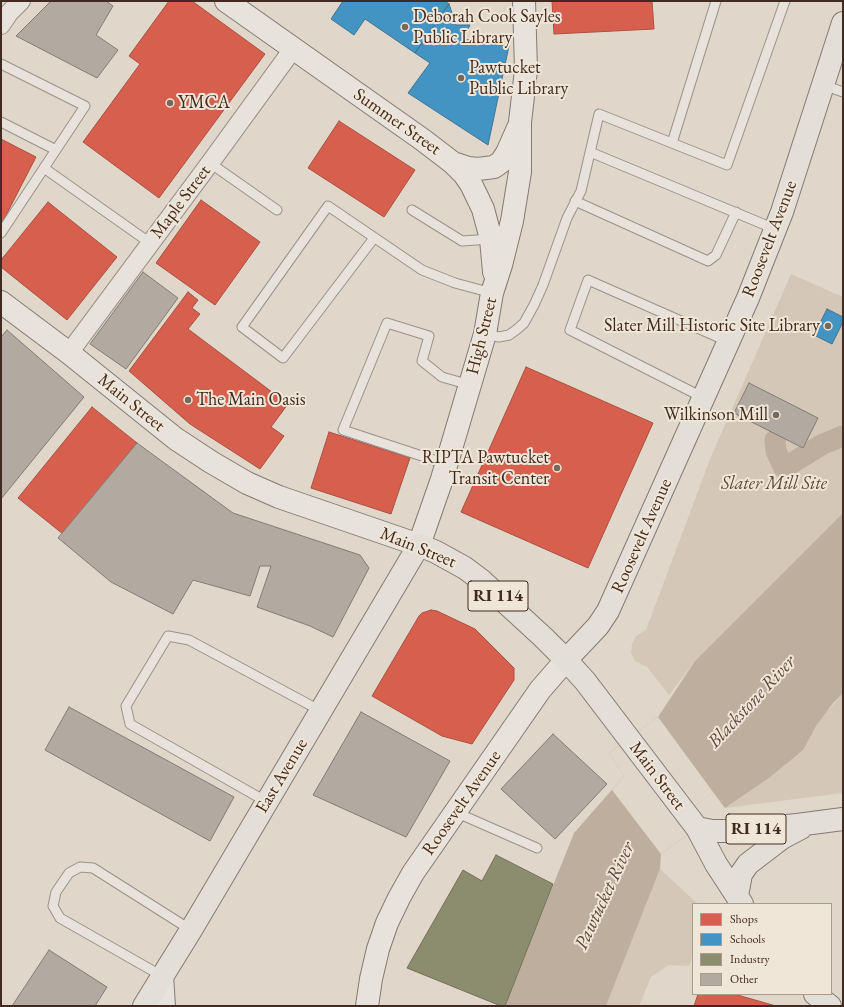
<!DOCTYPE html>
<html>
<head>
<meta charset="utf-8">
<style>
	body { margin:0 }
	#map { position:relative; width:844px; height:1007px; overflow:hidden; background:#e0d7ca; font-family:"EB Garamond",serif }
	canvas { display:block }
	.frame { position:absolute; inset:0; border:2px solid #412a21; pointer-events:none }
	.legend { position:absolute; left:692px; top:903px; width:140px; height:92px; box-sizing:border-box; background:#f0e6d7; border:1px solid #aa9b8e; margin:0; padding:5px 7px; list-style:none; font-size:12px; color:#412a21 }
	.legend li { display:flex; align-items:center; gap:8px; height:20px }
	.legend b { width:20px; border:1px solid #aa9b8e }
</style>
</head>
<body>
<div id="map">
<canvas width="844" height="1007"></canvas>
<div class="frame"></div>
<ul class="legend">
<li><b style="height:11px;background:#d6604d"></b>Shops</li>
<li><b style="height:11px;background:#4393c3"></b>Schools</li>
<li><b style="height:11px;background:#8c8c6e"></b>Industry</li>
<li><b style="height:11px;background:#b2aaa1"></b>Other</li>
</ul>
</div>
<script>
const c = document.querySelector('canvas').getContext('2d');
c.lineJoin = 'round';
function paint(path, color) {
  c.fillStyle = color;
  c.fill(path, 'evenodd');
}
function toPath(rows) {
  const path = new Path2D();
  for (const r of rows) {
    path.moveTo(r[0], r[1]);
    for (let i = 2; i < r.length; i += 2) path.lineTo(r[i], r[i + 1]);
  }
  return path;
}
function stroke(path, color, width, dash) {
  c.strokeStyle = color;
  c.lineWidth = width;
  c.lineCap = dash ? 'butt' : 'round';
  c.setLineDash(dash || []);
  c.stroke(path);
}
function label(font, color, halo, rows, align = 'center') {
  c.font = font + ' "EB Garamond",serif';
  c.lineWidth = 4;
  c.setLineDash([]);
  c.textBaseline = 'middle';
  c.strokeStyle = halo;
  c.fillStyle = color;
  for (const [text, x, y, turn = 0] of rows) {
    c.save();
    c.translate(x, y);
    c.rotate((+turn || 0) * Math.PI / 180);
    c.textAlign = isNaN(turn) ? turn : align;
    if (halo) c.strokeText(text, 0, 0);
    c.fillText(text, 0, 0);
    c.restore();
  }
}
paint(toPath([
	[791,274,843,297,843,513,695,661,669,695,647,667,635,661,631,653,632,644,636,636,646,630,710,459],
	[843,693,843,793,725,808,769,778],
	[660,869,698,904,693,904,693,955,689,966,669,965,651,977,639,1006,606,1006]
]), '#d5c7b7');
paint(toPath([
	[843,513,843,693,833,703,816,726,803,750,769,778,725,808,713,792,695,806,706,821,661,854,660,869,606,1006,505,1006,574,833,624,776,609,753,658,717,695,661]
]), '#beae9e');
paint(toPath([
	[658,717,713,792,695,806,706,821,661,854,612,790,624,776,609,753]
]), '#e0d7ca');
const shops = toPath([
	[169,1,192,1,265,54,159,198,83,142,140,64,129,56,169,1],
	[552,1,652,1,654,29,554,34,552,1],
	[339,121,415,170,384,217,308,168,339,121],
	[1,139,36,157,1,225,1,139],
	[201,200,260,242,215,305,156,263,201,200],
	[48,202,117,257,67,320,1,267,1,260,48,202],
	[188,292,198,300,192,308,200,314,188,329,288,404,271,427,284,436,260,469,190,424,129,371,188,292],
	[526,367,653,423,588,568,461,512,526,367],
	[92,407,137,443,63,534,18,498,92,407],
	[329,432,410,458,391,514,311,488,329,432],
	[431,610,437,611,475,629,514,668,514,680,472,744,442,736,372,696,419,616,422,613,431,610],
	[698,994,734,994,776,1006,694,1006,698,994]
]);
paint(shops, '#d6604d');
stroke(shops, '#a95040', 1);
const schools = toPath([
	[343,1,445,1,449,4,415,53,365,19,354,35,331,19,343,1],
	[449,4,456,25,470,25,463,39,509,46,488,145,408,93,430,63,415,53,449,4],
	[827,309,843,317,843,322,832,344,814,335,827,309]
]);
paint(schools, '#4393c3');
stroke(schools, '#427492', 1);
const industry = toPath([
	[496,855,553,884,505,1006,501,1006,407,968,463,870,482,881,496,855]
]);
paint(industry, '#8c8c6e');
stroke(industry, '#766f57', 1);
stroke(toPath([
	[775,440,776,451,784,468,823,444,843,436]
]), '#beae9e', 21);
const building = toPath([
	[51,1,106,1,113,6,96,35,118,50,97,78,16,36,51,1],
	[143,272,178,298,126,369,90,344,143,272],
	[7,330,84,397,1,499,1,337,7,330],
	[749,383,818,418,803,448,734,413,749,383],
	[137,443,233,513,360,555,369,568,333,637,310,626,257,607,271,566,260,566,250,596,193,580,173,614,111,582,58,538,137,443],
	[69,707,234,797,210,841,45,750,69,707],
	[361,712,450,761,406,837,313,795,361,712],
	[553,734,607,784,555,839,501,789,553,734],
	[49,950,107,987,95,1006,12,1006,49,950]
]);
paint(building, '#b2aaa1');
stroke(building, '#837b73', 1);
const lane = toPath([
	[1,64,85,106,1,233],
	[823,85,843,92],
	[1,122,56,150],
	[672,143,716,1],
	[590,152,775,229],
	[210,163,277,210],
	[44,168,150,243],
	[575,201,708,261,716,255,736,212],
	[412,210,462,241,491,239],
	[374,238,283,358,242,327,328,206,422,270,455,283,492,293],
	[485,334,499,337,509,335,516,330,524,323,534,305,543,285,567,218,581,191,599,114,727,165,785,1],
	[704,398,570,330,588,280,729,342],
	[446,464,343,430,387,323,429,336,422,361,442,377,470,385],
	[267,802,130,724,126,706,168,636,189,640,321,711],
	[455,812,537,848],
	[162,976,60,918,53,906,56,892,69,873,80,867,93,868,191,930]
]);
const street = toPath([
	[1,25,9,13,21,1],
	[69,353,210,163,293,49]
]);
const secondary = toPath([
	[226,1,423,140,453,163,464,174,471,184,483,209,491,239,494,272],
	[453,163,468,168,478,169,494,167,501,162,507,153,518,128],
	[1,302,69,353,176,439,211,462,247,483,279,497,419,545,442,479,485,334,492,293,501,265,512,221,520,172,520,122,526,70,524,1],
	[162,976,164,1006],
	[367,1006,371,979,378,949,387,923,399,898,413,873,540,690,566,660]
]);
const primary = toPath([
	[566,660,598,626,608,611,748,298,782,212,843,23],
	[697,828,712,831,734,831,797,825,843,819],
	[737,896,741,874,748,864,782,838,801,828],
	[815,994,830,1006],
	[144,1006,191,930,419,545,436,552,465,568,481,580,544,638,566,660,585,681,697,828,716,864,742,904]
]);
stroke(lane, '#9a9289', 11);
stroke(street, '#9a9289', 20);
stroke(secondary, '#837b73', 24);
stroke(primary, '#837b73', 24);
stroke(lane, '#e7e2dc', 9);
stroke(street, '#e7e2dc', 18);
stroke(secondary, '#e7e2dc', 22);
stroke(primary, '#e3ded7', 22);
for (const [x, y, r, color] of [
	[405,27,4,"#79675c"],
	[461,78,4,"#79675c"],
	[170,103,4,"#79675c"],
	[828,326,4,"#79675c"],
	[188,400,4,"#79675c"],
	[776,415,4,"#79675c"],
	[557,468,4,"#79675c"]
]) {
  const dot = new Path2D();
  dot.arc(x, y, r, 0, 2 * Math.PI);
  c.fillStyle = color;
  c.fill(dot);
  stroke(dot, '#f0e6d7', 1.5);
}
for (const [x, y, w] of [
	[498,596,60],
	[756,829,60]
]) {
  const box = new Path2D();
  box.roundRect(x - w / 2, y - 15, w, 30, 3);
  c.fillStyle = '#f0e6d7';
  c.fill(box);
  stroke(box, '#412a21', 1);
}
label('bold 17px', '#412a21', null, [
	["RI 114",498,596],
	["RI 114",756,829]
]);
label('18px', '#412a21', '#f0e6d7', [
	["Deborah Cook Sayles",413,17],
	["Public Library",413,38],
	["Pawtucket",469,68],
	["Public Library",469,89],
	["YMCA",178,103],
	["Slater Mill Historic Site Library",820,326,"right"],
	["The Main Oasis",196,400],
	["Wilkinson Mill",768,415,"right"],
	["RIPTA Pawtucket",549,458,"right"],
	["Transit Center",549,479,"right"]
], 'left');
label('18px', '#412a21', '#f0e6d7', [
	["Summer Street",397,122,35],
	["Maple Street",181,202,-53],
	["Roosevelt Avenue",770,239,-69],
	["High Street",482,336,-76],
	["Main Street",131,403,39],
	["Roosevelt Avenue",642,536,-66],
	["Main Street",418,548,22],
	["East Avenue",282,776,-59],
	["Main Street",657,776,53],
	["Roosevelt Avenue",462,803,-55]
]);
label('italic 18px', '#5d473c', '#f0e6d7', [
	["Slater Mill Site",774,484]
]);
label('italic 19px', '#5c473c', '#f0e6d7', [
	["Blackstone River",752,702,-47],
	["Pawtucket River",605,896,-65]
]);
</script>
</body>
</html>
